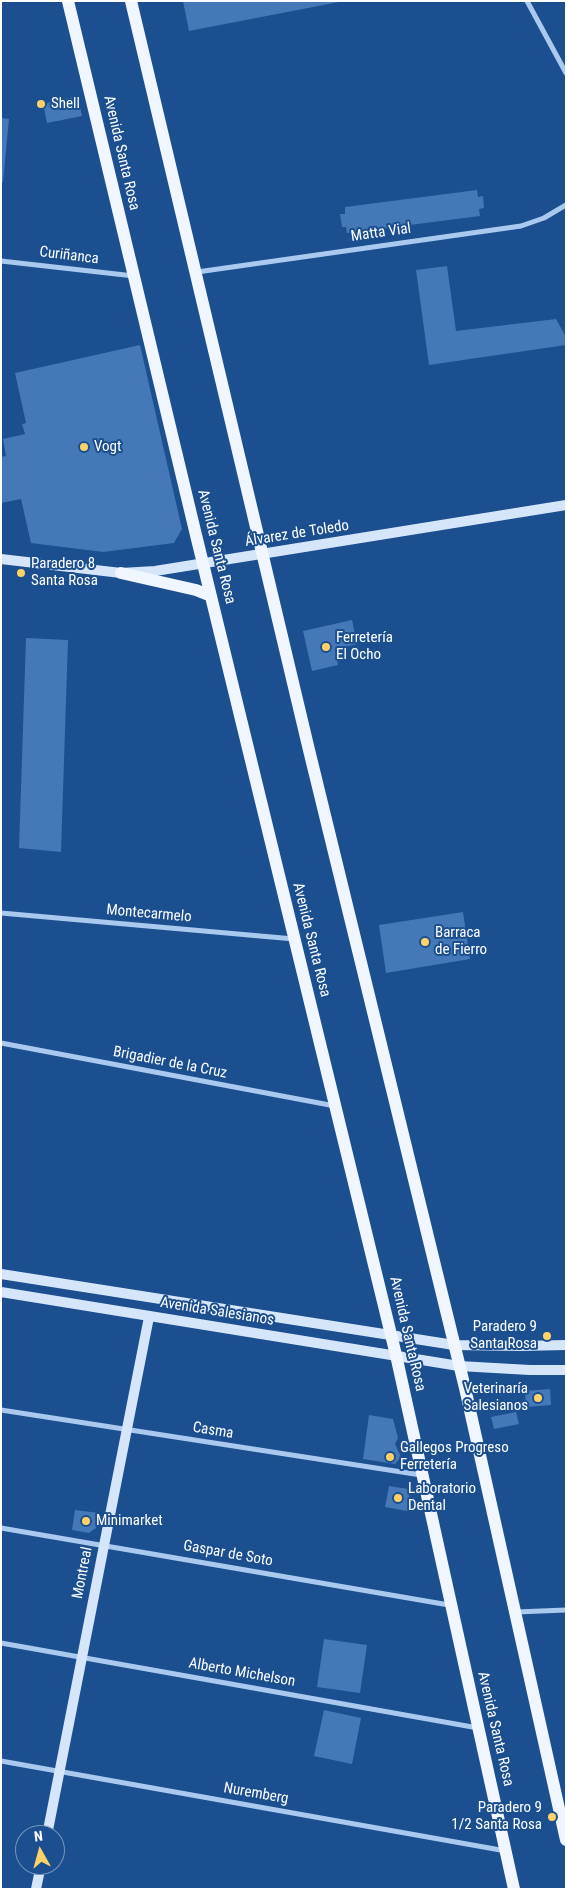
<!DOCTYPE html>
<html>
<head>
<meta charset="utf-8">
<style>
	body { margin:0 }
	#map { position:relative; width:567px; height:1890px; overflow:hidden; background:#1b4f8f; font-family:"Roboto Condensed",sans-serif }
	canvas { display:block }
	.frame { position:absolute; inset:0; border:2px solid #fff; pointer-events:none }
	.north { position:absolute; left:15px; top:1825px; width:50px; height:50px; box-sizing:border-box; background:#1b4f8f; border:1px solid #7695bc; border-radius:50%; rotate:353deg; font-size:14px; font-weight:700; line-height:20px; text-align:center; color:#fff }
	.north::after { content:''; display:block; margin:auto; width:18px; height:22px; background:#ffd166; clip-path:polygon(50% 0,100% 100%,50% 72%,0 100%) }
</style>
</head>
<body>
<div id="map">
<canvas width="567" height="1890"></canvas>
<div class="frame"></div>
<div class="north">N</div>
</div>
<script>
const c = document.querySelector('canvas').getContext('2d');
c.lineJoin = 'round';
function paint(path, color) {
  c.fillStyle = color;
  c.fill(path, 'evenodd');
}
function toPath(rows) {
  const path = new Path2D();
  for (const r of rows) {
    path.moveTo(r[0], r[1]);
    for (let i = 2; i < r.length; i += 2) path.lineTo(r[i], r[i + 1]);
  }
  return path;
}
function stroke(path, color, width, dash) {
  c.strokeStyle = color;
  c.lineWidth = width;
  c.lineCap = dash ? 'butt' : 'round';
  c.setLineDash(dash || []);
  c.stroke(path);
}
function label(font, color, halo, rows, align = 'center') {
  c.font = font + ' "Roboto Condensed",sans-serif';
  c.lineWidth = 4;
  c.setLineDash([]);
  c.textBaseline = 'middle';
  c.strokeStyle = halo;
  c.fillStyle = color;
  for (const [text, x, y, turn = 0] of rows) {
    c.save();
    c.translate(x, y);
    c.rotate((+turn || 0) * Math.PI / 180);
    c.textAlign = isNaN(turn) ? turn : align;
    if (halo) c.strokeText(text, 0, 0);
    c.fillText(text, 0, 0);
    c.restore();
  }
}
paint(toPath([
	[183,1,339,1,339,2,189,31],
	[78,96,82,116,47,123,43,104],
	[1,118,9,119,3,182,1,182],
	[477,190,478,197,483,196,484,208,479,209,480,216,347,233,346,227,342,227,340,214,345,214,345,207],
	[447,266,456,331,556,319,566,337,566,345,429,365,416,270],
	[140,345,182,529,174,543,103,552,31,543,21,499,1,503,1,457,6,456,3,439,25,434,22,424,26,423,15,373],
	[352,620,357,644,335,649,338,665,312,671,303,631],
	[26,638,68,640,61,852,19,848],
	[463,912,470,959,386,973,379,925],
	[550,1389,551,1405,526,1407,525,1391],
	[516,1412,519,1424,494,1429,491,1417],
	[369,1415,393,1419,398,1438,395,1444,401,1457,395,1464,363,1459],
	[389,1486,408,1489,412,1512,385,1507],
	[75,1510,99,1513,96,1528,89,1533,72,1530],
	[324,1639,367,1645,360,1693,317,1687],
	[324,1710,361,1718,352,1764,314,1756]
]), '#4478b7');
stroke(toPath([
	[527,1,566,73],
	[1,261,134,276],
	[197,272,521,226,544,218,566,205],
	[1,913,294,939],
	[1,1043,335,1106],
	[1,1410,421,1475],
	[1,1528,449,1605],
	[516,1612,566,1610],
	[1,1643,478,1728],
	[1,1761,506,1851]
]), '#a9c9ee', 5);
stroke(toPath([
	[1,559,121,573,155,571,566,505],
	[1,1274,454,1345,521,1346,566,1345],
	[1,1292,459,1366,530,1370,566,1370],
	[47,1835,149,1317],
	[36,1889,41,1865]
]), '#d6e6fa', 10);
stroke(toPath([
	[68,1,196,535,396,1355,514,1889],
	[131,1,309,750,465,1388,566,1840],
	[121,573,196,590,211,596]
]), '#f0f6ff', 12);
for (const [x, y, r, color] of [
	[41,104,5,"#ffd166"],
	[84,447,5,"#ffd166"],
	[21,573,5,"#ffd166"],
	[326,647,5,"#ffd166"],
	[425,942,5,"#ffd166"],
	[547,1336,5,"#ffd166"],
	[538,1398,5,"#ffd166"],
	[390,1457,5,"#ffd166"],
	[398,1498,5,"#ffd166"],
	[86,1521,5,"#ffd166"],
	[552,1817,5,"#ffd166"]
]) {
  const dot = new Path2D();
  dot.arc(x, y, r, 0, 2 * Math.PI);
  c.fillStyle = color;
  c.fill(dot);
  stroke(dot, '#1b4f8f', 2);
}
label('15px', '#fff', '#1b4f8f', [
	["Shell",51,104],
	["Vogt",94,447],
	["Paradero 8",31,564],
	["Santa Rosa",31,581],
	["Ferretería",336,638],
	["El Ocho",336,655],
	["Barraca",435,933],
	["de Fierro",435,950],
	["Paradero 9",537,1327,"right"],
	["Santa Rosa",537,1344,"right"],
	["Veterinaría",528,1389,"right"],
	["Salesianos",528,1406,"right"],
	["Gallegos Progreso",400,1448],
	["Ferretería",400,1465],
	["Laboratorio",408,1489],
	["Dental",408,1506],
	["Minimarket",96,1521],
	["Paradero 9",542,1808,"right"],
	["1/2 Santa Rosa",542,1825,"right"]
], 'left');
label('15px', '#fff', '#1b4f8f', [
	["Avenida Santa Rosa",121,153,77],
	["Matta Vial",381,233,-8],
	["Curiñanca",69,256,7],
	["Álvarez de Toledo",297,534,-9],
	["Avenida Santa Rosa",216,547,76],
	["Montecarmelo",149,914,5],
	["Avenida Santa Rosa",311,940,76],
	["Brigadier de la Cruz",170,1063,11],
	["Avenida Salesianos",217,1312,9],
	["Avenida Santa Rosa",407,1334,77],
	["Casma",213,1431,9],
	["Gaspar de Soto",228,1554,10],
	["Montreal",83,1573,-79],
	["Alberto Michelson",242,1673,10],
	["Avenida Santa Rosa",495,1729,77],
	["Nuremberg",256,1794,10]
]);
</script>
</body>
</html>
